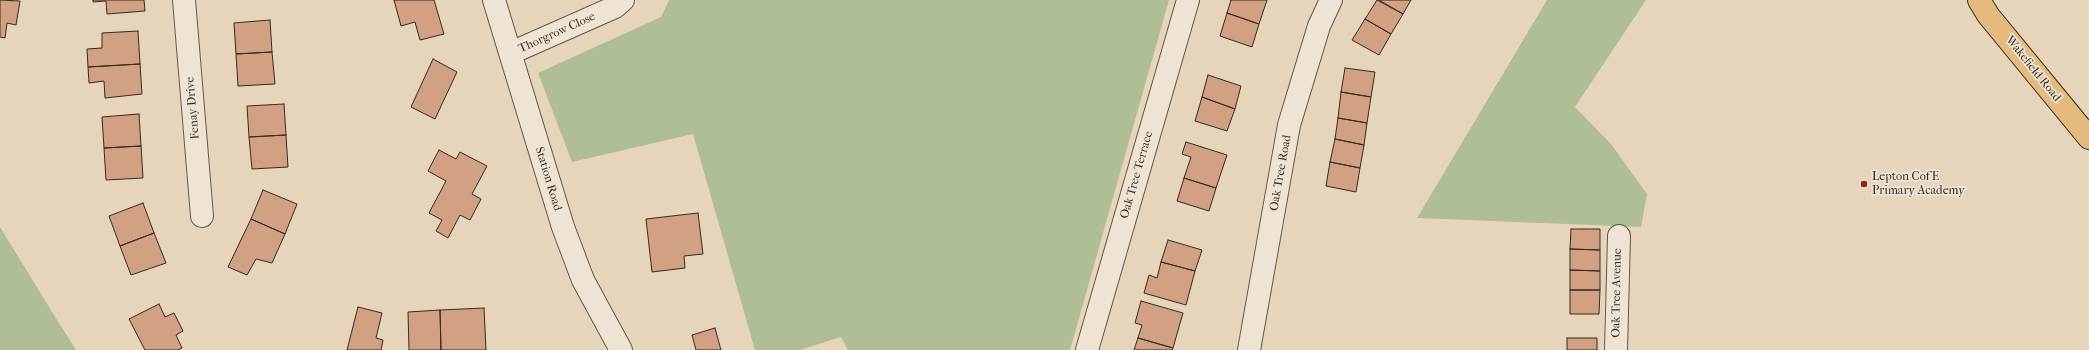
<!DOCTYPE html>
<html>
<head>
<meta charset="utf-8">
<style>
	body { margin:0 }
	canvas { display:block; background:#e7d5bb }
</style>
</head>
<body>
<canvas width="2089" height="350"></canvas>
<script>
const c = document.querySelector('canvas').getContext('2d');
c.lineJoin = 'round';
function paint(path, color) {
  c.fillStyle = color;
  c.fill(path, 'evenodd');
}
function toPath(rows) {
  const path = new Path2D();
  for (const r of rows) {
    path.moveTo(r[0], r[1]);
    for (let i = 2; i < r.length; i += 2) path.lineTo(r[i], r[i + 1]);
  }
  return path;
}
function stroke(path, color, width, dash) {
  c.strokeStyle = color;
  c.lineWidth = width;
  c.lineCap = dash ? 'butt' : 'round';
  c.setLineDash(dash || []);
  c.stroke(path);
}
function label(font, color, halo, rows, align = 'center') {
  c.font = font + ' "IM FELL French Canon",serif';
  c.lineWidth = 3.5;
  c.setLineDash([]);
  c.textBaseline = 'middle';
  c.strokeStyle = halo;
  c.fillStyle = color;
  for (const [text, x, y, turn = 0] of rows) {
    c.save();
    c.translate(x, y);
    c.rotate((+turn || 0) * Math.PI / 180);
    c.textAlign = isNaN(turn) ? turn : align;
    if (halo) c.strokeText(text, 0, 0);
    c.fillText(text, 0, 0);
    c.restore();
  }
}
paint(toPath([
	[669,0,1169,0,1070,350,848,350,841,337,800,350,755,350,693,134,572,162,538,73,661,17],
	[1547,0,1646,0,1575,107,1611,144,1647,194,1641,227,1417,218],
	[0,227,54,315,76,350,0,350]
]), '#afbe95');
const building = toPath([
	[0,0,20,1,16,25,7,23,5,38,0,37,0,0],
	[93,0,144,0,145,11,107,14,106,1,93,2,93,0],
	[394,0,434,0,444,34,420,40,415,22,401,26,394,0],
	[1231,0,1267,0,1259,24,1227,13,1231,0],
	[1377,0,1403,14,1391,34,1365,19,1377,0],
	[1379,0,1411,0,1403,14,1379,0],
	[1227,13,1259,24,1252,47,1220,36,1227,13],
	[1365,19,1391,34,1379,55,1352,40,1365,19],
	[270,20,272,52,236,54,234,23,270,20],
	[138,31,140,64,88,67,87,49,102,48,102,33,138,31],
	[272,52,275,84,238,86,236,54,272,52],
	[433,59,457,72,435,119,411,107,433,59],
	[140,64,142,94,105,98,104,81,89,83,88,67,140,64],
	[1345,68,1375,72,1371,97,1341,92,1345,68],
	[1208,75,1241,86,1235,109,1202,97,1208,75],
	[1341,92,1371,97,1367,123,1338,118,1341,92],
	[1202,97,1235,109,1227,131,1195,121,1202,97],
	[284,104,286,135,249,137,247,106,284,104],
	[139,114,141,146,104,148,102,117,139,114],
	[1338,118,1367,123,1364,145,1335,139,1338,118],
	[286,135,288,167,252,169,249,137,286,135],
	[1335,139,1364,145,1360,168,1330,162,1335,139],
	[1186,142,1227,155,1216,188,1184,178,1191,157,1182,154,1186,142],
	[141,146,143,178,106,180,104,148,141,146],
	[439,150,456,159,460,152,487,166,472,194,481,199,470,220,460,215,448,238,436,231,442,220,429,213,446,181,428,171,439,150],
	[1330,162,1360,168,1356,192,1326,186,1330,162],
	[1184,178,1216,188,1209,211,1177,201,1184,178],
	[263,190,297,204,285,234,251,219,263,190],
	[143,203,154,233,120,246,109,216,143,203],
	[698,213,703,254,684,256,685,268,652,272,646,219,698,213],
	[251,219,285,234,272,263,256,259,247,275,228,267,251,219],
	[1571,229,1600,229,1600,250,1570,249,1571,229],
	[154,233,166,263,131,275,120,246,154,233],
	[1168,240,1202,250,1195,271,1161,262,1168,240],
	[1570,249,1600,250,1600,271,1570,270,1570,249],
	[1161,262,1195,271,1186,305,1144,293,1149,275,1157,278,1161,262],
	[1570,270,1600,271,1600,290,1570,290,1570,270],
	[1570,290,1600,290,1599,314,1570,314,1570,290],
	[1141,301,1183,313,1173,348,1138,338,1142,325,1135,323,1141,301],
	[159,304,165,317,174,313,183,331,176,335,182,348,178,350,145,350,129,319,159,304],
	[358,307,382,313,376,338,383,340,381,350,347,350,358,307],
	[484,308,486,350,441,350,440,310,484,308],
	[440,310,441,350,409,350,408,312,440,310],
	[715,328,721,350,696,350,692,335,715,328],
	[1138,338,1173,348,1172,350,1134,350,1138,338],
	[1567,338,1597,338,1597,350,1567,350,1567,338]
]);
paint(building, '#d2a082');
stroke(building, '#362a23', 1);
const minor = toPath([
	[184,0,202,216],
	[494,0,563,227,583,280,621,350],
	[511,53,615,7,623,0],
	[1087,350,1188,0],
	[1249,350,1289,125,1319,26,1331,0],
	[1616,350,1619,236]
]);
const highway = toPath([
	[1979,0,1988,15,2089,138]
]);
stroke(minor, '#625549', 24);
stroke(highway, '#362a23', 24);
stroke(minor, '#efe4d3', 22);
stroke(highway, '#e4ba7e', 22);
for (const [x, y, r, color] of [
	[1864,184,4,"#8f2418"]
]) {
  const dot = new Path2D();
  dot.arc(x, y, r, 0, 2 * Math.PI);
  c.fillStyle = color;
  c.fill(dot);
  stroke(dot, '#efe4d3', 1.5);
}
label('12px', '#362a23', '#efe4d3', [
	["Thorgrow Close",557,33,-24],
	["Wakefield Road",2033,69,51],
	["Fenay Drive",193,108,-95],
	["Oak Tree Road",1281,173,-80],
	["Oak Tree Terrace",1137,175,-74],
	["Station Road",548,179,73],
	["Oak Tree Avenue",1617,293,-89]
]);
label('12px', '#362a23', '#efe4d3', [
	["Lepton CofE",1872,177],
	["Primary Academy",1872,191]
], 'left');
</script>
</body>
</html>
